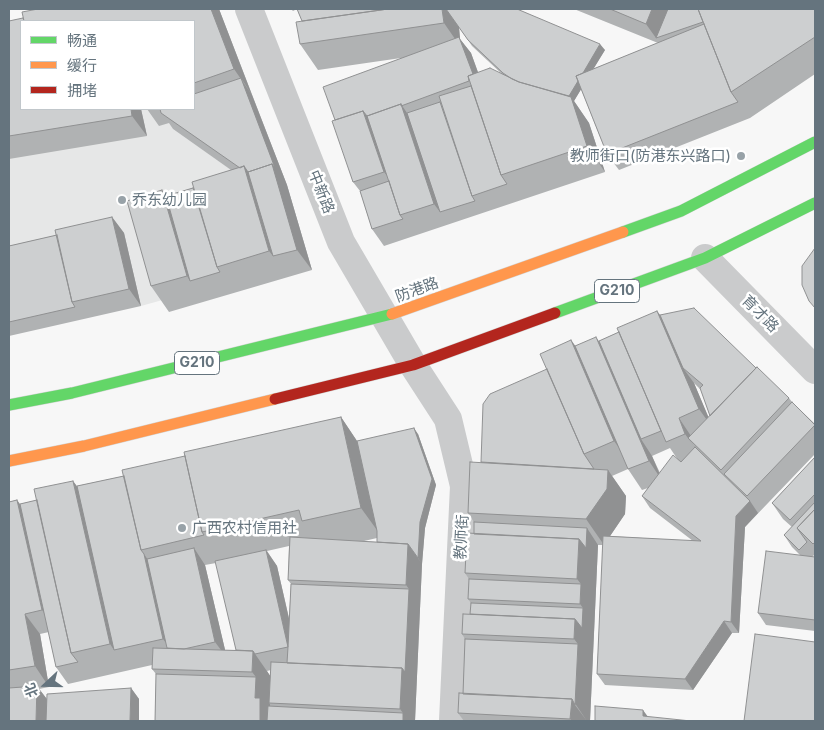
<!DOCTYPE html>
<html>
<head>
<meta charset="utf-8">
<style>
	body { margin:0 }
	#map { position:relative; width:824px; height:730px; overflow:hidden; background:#f7f7f7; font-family:Inter,"Noto Sans SC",sans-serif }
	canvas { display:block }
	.frame { position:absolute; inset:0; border:10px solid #65747e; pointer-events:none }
	.legend { position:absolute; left:20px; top:20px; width:175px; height:90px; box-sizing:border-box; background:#fff; border:1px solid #c1c7cb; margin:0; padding:6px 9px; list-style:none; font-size:15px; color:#65747e }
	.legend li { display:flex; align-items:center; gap:10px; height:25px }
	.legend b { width:25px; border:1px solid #c1c7cb }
	.north { position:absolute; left:20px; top:660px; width:50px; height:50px; -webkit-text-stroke:4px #fff; paint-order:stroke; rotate:249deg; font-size:14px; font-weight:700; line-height:20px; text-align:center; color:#65747e }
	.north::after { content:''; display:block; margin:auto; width:18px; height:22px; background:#65747e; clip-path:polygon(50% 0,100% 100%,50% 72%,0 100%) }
</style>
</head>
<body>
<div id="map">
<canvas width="824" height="730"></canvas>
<div class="frame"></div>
<ul class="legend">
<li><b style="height:6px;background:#63d668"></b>畅通</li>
<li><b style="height:6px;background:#ff974d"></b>缓行</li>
<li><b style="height:6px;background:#b3261e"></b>拥堵</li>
</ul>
<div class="north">北</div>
</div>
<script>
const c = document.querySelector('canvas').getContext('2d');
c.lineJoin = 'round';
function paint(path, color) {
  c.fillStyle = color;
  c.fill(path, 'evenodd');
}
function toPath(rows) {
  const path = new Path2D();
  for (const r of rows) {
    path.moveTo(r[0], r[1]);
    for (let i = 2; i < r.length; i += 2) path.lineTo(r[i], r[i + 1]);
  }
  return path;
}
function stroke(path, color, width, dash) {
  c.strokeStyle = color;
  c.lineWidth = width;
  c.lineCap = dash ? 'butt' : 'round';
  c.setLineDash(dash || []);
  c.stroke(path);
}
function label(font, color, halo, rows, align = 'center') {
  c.font = font + ' Inter,"Noto Sans SC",sans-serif';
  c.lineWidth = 5;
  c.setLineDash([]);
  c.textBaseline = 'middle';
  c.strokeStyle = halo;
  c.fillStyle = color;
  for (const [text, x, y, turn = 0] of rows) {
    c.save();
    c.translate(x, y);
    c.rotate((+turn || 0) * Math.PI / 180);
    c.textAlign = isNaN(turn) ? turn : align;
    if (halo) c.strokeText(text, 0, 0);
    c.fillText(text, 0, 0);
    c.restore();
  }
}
paint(toPath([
	[9,104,21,109,152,109,170,122,173,129,263,192,166,299,141,306,9,260]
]), '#e6e7e7');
const fast = toPath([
	[623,232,681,211,815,142],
	[555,313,705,258,815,203],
	[9,405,72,393,392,314]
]);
const slow = toPath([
	[392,314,623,232],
	[9,461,84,446,275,399]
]);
const jam = toPath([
	[275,399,413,365,555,313]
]);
stroke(fast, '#d3d4d4', 12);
stroke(slow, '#d3d4d4', 12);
stroke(jam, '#d3d4d4', 12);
stroke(toPath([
	[249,9,341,242,413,365,448,419,464,486,453,721],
	[705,258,815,370]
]), '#cacbcc', 28);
stroke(fast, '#63d668', 11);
stroke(slow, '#ff974d', 11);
stroke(jam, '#b3261e', 11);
paint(toPath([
	[219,9,287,185,312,270,169,312,151,286,166,196,193,188,231,170,173,129,169,123,159,126,147,109,194,109,194,21,21,21,21,109,141,109,147,136,9,159,9,21],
	[291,9,517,9,605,50,593,69,658,43,574,9,815,9,815,74,750,118,619,170,607,154,581,89,574,101,589,123,605,172,384,246,372,229,360,191,353,182,335,120,401,58,318,70,300,44,302,21,297,9,293,11],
	[459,27,472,46,502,74,478,72,471,53,460,39],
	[112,217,124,233,141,306,9,336,9,246,57,235],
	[657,311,660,315,789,398,792,402,815,424,815,454,745,527,739,633,732,633,693,690,605,685,597,674,603,545,598,545,590,721,464,721,458,713,463,694,465,639,462,634,470,614,471,603,468,599,469,579,465,573,474,534,474,522,468,513,481,462,547,369,571,340,575,346,599,341,619,332],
	[694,383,701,390,710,416,708,417],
	[670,448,678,460,660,473,652,456],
	[628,469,642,490,648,488,642,496,650,508,693,541,610,536,625,514,626,496,612,476],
	[341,417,357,441,418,434,436,485,425,528,422,564,415,721,155,721,156,674,152,669,152,665,68,684,56,667,49,632,40,634,49,687,39,689,47,699,131,688,139,699,139,721,9,721,9,502,17,500,20,504,37,500,73,481,77,486,124,476,185,456],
	[377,538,377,542,364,541],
	[289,546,288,580,291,584,289,618,277,566,267,551],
	[216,563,236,650,225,650,205,565],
	[271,670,270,676,267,671],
	[815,457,815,554,812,557,815,557,815,631,766,625,758,613,800,555,792,547,784,535,792,527,783,519,772,503]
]), '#b0b2b3');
paint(toPath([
	[211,9,219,9,252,95,234,69],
	[442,9,446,9,459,27,460,39,471,53,486,95,474,79,462,49,444,23],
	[652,9,675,9,656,38,646,24],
	[600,44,605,50,574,101,589,123,605,172,587,146,567,99],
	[241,78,252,95,287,185,312,270,297,250],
	[401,104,415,125,440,212,434,204],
	[131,109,141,109,147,136,132,116],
	[363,111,382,137,391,181,384,172],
	[244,166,263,192,273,256,269,251],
	[162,190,180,216,190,281,187,276],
	[112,217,124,233,141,306,129,289],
	[657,311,672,331,683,368,694,383,714,430,699,409],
	[596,337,610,357,641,439,652,456,663,482,649,461],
	[571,340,590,366,633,467,614,441],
	[341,417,361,447,382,537,361,508],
	[679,418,693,439,688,438,700,455,685,434],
	[414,428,418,434,436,485,425,528,422,564,418,558],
	[608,470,626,496,625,514,604,545,586,519],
	[73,481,91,507,114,650,110,644],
	[17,500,31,521,56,630,42,610],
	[750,501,758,513,745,527,739,633,731,622,736,516],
	[587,528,598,545,590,721,587,721,575,705,578,644,574,639,575,619,583,608,580,604,581,584,577,579,579,539],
	[408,544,422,564,415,721,409,721,400,709,402,668,409,589,406,585],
	[194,548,205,565,227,658,215,642],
	[266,550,277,566,299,663,288,647],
	[144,554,158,575,172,651,163,639],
	[25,614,40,634,49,687,35,666],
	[724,621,732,633,693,690,685,679],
	[253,651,271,677,269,703,270,704,270,712,275,721,260,721,255,698,256,677,252,672],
	[37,686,52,706,51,721,36,721],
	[131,688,139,699,139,721,130,721],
	[572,699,587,721,572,721,570,719],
	[643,710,651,721,643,716],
	[403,713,409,721,403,721]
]), '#909192');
const building = toPath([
	[38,9,211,9,234,69,194,83,194,21,24,21,22,12,38,9],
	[297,9,388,9,302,21,297,9],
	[388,9,442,9,444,23,300,44,296,22,388,9],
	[446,9,517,9,600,44,583,73,576,76,578,81,569,96,519,82,512,79,503,73,468,40,446,9],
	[610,9,652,9,646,24,610,9],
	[668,9,698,9,703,22,656,38,668,9],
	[698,9,815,9,815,37,731,92,698,9],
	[23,18,24,21,21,21,21,109,131,109,132,116,9,136,9,21,23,18],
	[704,24,731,92,738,102,607,154,576,76,704,24],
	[459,37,473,74,468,76,469,81,401,106,401,104,367,116,363,111,335,120,323,87,459,37],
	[490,68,519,82,571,97,587,146,501,175,468,76,490,68],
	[241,78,275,168,272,164,248,172,244,166,240,168,161,113,160,109,194,109,194,94,241,78],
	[471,86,501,175,507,184,472,196,439,96,471,86],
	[440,102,472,196,475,201,440,212,407,113,440,102],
	[401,104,434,204,400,215,367,116,401,104],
	[363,111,384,172,353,182,332,121,363,111],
	[272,164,297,250,273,256,248,172,272,164],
	[244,166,269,251,217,267,192,182,244,166],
	[389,181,400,215,403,219,372,229,360,191,389,181],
	[193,188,217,267,220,272,190,281,166,196,193,188],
	[162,190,187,276,151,286,127,201,162,190],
	[112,217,129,289,72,302,55,230,112,217],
	[57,235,72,302,75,307,9,322,9,246,57,235],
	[815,248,815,308,809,301,802,285,802,266,815,248],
	[694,308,756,368,710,416,700,388,703,385,683,368,660,315,694,308],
	[657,311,699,409,679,418,685,434,666,442,617,328,657,311],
	[619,332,661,431,641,439,599,341,619,332],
	[596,337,649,461,628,469,575,346,596,337],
	[571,340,614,441,584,454,540,354,571,340],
	[757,367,789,398,721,470,688,438,757,367],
	[547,369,584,454,594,469,481,462,483,404,490,394,547,369],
	[792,402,815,425,747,496,724,474,792,402],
	[341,417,361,508,302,521,299,510,202,532,184,452,341,417],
	[414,428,432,479,420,522,418,558,408,544,377,542,377,531,357,441,414,428],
	[695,447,750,501,736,516,731,622,724,621,685,679,597,674,603,536,701,541,642,496,673,455,681,462,695,447],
	[185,456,202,532,204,535,141,550,122,470,185,456],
	[815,457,815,494,790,520,772,503,815,457],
	[470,462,608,470,607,489,586,519,468,513,470,462],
	[124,476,141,550,144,554,163,639,114,650,77,486,124,476],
	[73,481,110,644,71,653,34,489,73,481],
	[17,500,42,610,25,614,35,666,9,670,9,502,17,500],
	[37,500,71,653,78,662,56,667,20,504,37,500],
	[815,502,815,509,797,528,807,542,799,550,784,535,815,502],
	[815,509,815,542,813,544,797,528,815,509],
	[474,522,587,528,586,548,579,539,474,534,474,522],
	[467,533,579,539,577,579,465,573,467,533],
	[290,537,408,544,406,585,288,580,290,537],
	[194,548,215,642,184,649,167,648,147,559,194,548],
	[266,550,288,647,291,584,409,589,405,672,402,668,287,663,288,647,255,654,253,651,236,650,215,561,266,550],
	[766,551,815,557,815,620,758,613,766,551],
	[469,579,581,584,580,604,468,599,469,579],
	[471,603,583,608,582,628,575,619,470,614,471,603],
	[463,614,575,619,574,639,462,634,463,614],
	[755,634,815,642,815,721,744,721,755,634],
	[465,639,578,644,575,705,572,699,463,694,465,639],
	[153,648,253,651,252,672,152,669,153,648],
	[271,662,402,668,400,709,269,703,271,662],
	[156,674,256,677,255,698,260,698,260,721,155,721,156,674],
	[37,686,36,721,9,721,9,688,37,686],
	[131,688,130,721,46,721,47,694,131,688],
	[459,693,572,699,570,719,458,713,459,693],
	[268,706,403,713,403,721,267,721,268,706],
	[595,706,643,710,643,716,691,721,595,721,595,706]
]);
paint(building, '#cdcfd0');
stroke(building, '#909192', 1);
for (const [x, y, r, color] of [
	[741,156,5,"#98a2a8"],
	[122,200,5,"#98a2a8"],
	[182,528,5,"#98a2a8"]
]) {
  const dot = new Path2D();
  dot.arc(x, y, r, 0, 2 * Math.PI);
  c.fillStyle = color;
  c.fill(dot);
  stroke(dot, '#fff', 2);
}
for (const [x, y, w] of [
	[617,291,45],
	[197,363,45]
]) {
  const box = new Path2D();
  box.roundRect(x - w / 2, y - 11.5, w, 23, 4);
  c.fillStyle = '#fff';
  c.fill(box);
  stroke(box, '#65747e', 1);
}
label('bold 14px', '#65747e', null, [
	["G210",617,291],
	["G210",197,363]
]);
label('15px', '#65747e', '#fff', [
	["教师街口(防港东兴路口)",731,156,"right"],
	["乔东幼儿园",132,200],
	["广西农村信用社",192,528]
], 'left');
label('15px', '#65747e', '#fff', [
	["中新路",321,192,68],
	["防港路",417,290,-20],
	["育才路",760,314,45],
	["教师街",462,537,-87]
]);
</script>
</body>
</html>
